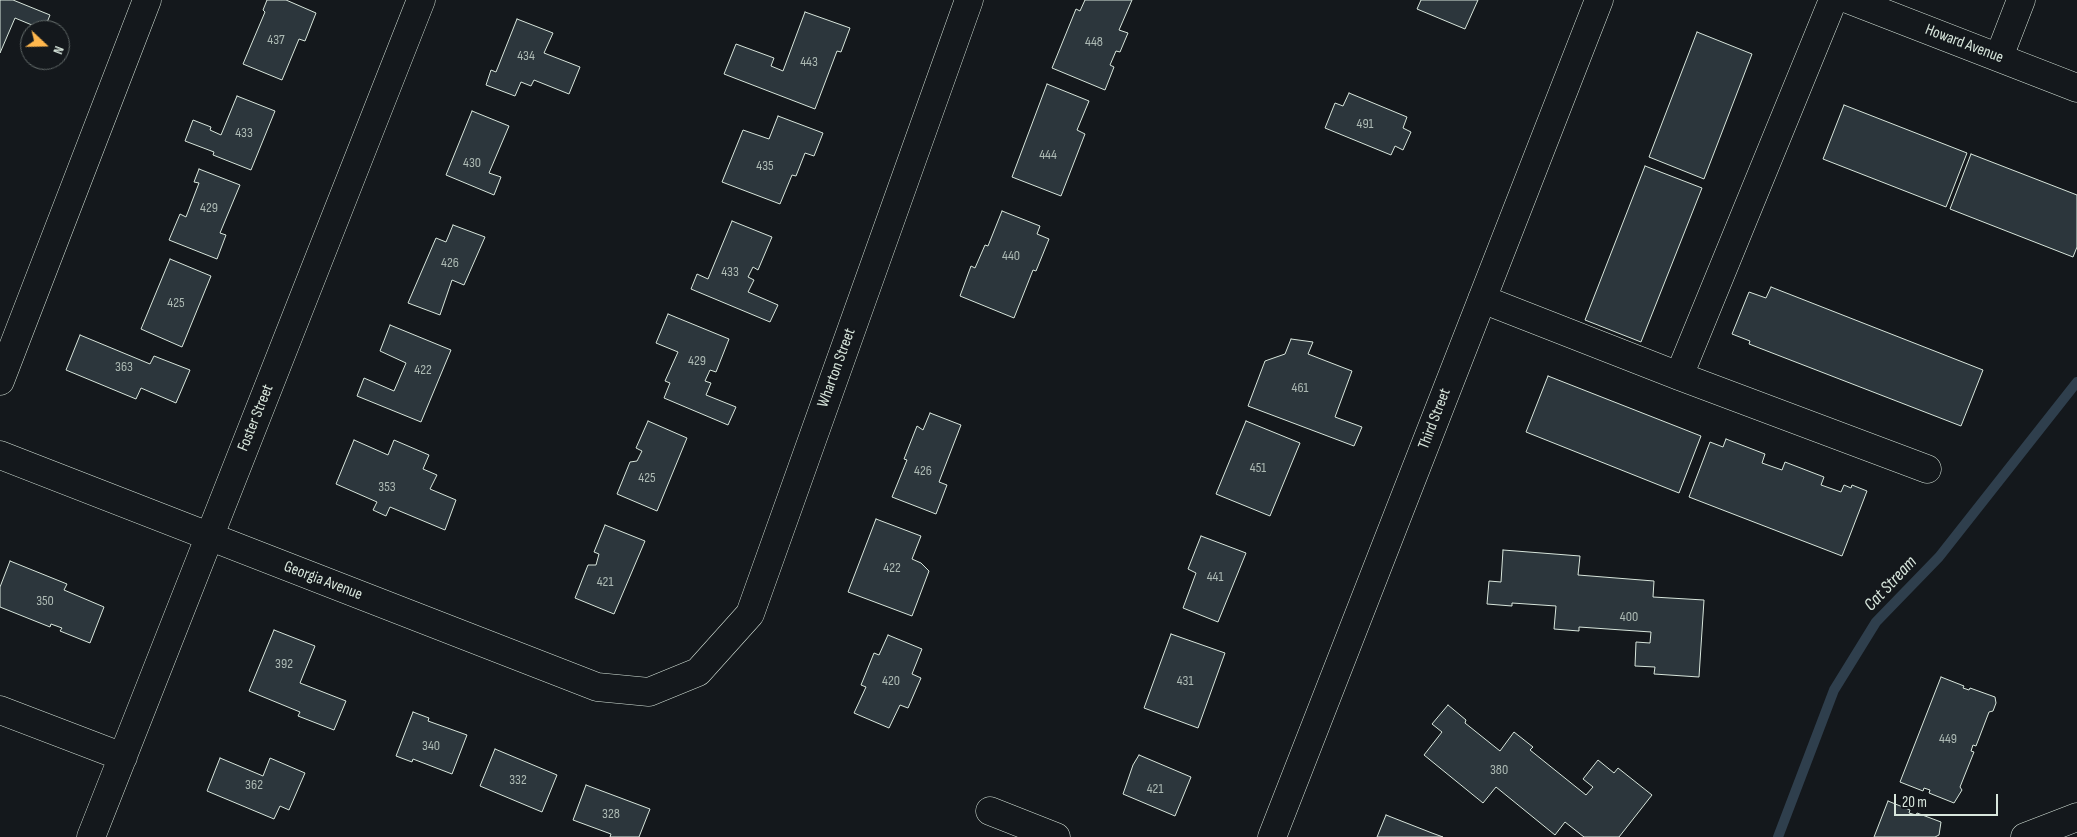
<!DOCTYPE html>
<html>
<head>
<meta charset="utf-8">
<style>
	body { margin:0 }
	#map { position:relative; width:2077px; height:837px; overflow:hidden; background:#14181c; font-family:"Sofia Sans Condensed",sans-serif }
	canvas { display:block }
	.north { position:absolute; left:20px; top:20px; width:50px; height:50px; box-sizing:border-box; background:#14181c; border:1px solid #626a69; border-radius:50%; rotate:111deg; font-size:14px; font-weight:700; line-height:20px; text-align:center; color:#d8e6dc }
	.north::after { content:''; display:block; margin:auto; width:18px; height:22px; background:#ffb74d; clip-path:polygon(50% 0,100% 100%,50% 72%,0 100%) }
	.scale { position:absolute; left:1894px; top:794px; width:104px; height:22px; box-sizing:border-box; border:2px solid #d8e6dc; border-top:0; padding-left:6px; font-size:15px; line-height:18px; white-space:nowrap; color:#d8e6dc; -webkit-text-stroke:4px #14181c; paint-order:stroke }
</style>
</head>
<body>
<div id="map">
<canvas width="2077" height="837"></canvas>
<div class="north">N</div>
<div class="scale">20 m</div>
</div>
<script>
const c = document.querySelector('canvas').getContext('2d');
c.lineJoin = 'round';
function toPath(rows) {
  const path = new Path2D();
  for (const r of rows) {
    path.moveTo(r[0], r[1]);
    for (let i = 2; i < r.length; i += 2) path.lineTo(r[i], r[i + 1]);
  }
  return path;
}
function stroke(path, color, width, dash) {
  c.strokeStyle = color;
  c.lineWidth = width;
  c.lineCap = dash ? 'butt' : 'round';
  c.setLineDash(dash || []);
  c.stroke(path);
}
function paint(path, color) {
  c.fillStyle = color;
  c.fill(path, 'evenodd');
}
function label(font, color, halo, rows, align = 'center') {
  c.font = font + ' "Sofia Sans Condensed",sans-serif';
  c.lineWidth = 4;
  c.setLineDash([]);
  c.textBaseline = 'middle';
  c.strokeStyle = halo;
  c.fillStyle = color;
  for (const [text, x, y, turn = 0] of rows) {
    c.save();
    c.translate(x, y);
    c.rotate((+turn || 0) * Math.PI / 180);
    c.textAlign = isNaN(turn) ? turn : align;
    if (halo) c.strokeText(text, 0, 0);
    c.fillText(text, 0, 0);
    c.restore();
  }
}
stroke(toPath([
	[1778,837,1834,690,1876,622,1939,557,2077,382]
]), '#2f3f4d', 10);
const building = toPath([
	[0,0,13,0,50,15,44,30,15,18,0,53,0,0],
	[267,0,286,0,316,13,305,41,299,39,282,80,243,64,265,12,263,10,267,0],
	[1085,0,1132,0,1119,30,1128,33,1120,52,1116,51,1110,65,1114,67,1105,90,1052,68,1076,9,1080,11,1085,0],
	[1421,0,1478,0,1465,29,1417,9,1421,0],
	[805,12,850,28,841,52,837,51,815,109,724,74,736,44,774,58,771,66,783,71,805,12],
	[517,19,553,33,544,53,580,67,569,94,534,80,531,86,521,82,515,96,486,85,491,70,496,72,517,19],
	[1697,32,1752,54,1704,179,1649,157,1697,32],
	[1047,84,1089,101,1077,130,1085,134,1061,196,1012,177,1047,84],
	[1349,93,1407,117,1403,128,1411,132,1403,150,1395,146,1391,155,1325,128,1335,103,1343,106,1349,93],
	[237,96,275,111,251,170,213,155,214,152,185,141,193,120,211,127,210,130,221,135,237,96],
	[1844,105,1967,153,1946,207,1823,159,1844,105],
	[472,111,509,126,489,173,501,177,494,195,446,175,472,111],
	[778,116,823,133,814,156,805,153,796,176,792,175,780,204,722,182,743,130,769,139,778,116],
	[1971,154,2077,195,2077,247,2073,257,1950,209,1971,154],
	[1645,166,1702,188,1641,342,1585,320,1645,166],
	[199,169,240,185,220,233,226,235,217,259,169,240,180,214,186,217,199,183,194,182,199,169],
	[1002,211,1040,226,1037,234,1049,239,1036,271,1033,270,1014,318,960,296,971,266,975,268,985,245,988,246,1002,211],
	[732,221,772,237,758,270,753,267,748,277,754,280,748,292,778,305,770,322,691,289,697,274,708,279,732,221],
	[453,225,485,237,464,285,452,280,440,315,408,303,436,238,446,242,453,225],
	[170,259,211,276,182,347,141,329,170,259],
	[1771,287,1983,370,1961,426,1749,344,1750,341,1732,334,1749,292,1766,298,1771,287],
	[668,314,729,339,716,372,710,370,705,381,711,383,706,395,736,407,728,425,664,398,670,383,665,381,678,352,656,343,668,314],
	[390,325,451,350,421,422,357,396,364,378,394,391,406,363,380,351,390,325],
	[80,335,150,364,154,356,190,370,176,403,141,388,136,399,66,370,80,335],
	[1291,339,1313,342,1308,354,1352,371,1335,417,1362,427,1354,446,1248,406,1265,361,1285,354,1291,339],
	[1548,376,1701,436,1679,493,1526,432,1548,376],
	[930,413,961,425,939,482,947,485,936,514,892,497,907,460,904,459,917,426,923,430,930,413],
	[648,421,687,438,657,511,617,494,630,462,637,461,642,451,636,448,648,421],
	[1246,421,1300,443,1270,516,1216,494,1246,421],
	[1726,439,1765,454,1762,463,1782,470,1785,462,1824,477,1821,485,1841,492,1844,485,1851,488,1852,485,1867,491,1842,556,1689,497,1710,442,1723,447,1726,439],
	[354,440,388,455,394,440,429,455,423,469,437,475,430,489,456,500,445,530,390,507,386,516,373,510,377,502,336,484,354,440],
	[876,519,921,536,912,559,921,563,929,571,912,616,848,592,876,519],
	[605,525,645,541,614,614,575,598,588,565,596,565,599,554,594,552,605,525],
	[1201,536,1246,553,1218,622,1183,608,1196,573,1188,569,1201,536],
	[1503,550,1580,556,1578,575,1654,581,1653,597,1704,600,1699,677,1654,674,1655,667,1635,666,1636,642,1650,643,1651,632,1579,627,1579,631,1554,629,1556,606,1512,603,1512,606,1487,604,1489,581,1501,582,1503,550],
	[10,561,67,584,64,590,104,607,90,643,60,631,62,628,51,624,50,627,0,607,0,587,10,561],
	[274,630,315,646,300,683,346,701,334,730,298,716,300,712,249,691,274,630],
	[1171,634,1225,653,1198,728,1144,708,1171,634],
	[888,635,922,649,912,674,921,678,908,708,900,705,889,728,854,713,866,687,861,685,874,653,879,655,888,635],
	[1941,677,1964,686,1963,688,1969,690,1970,688,1995,697,1996,703,1993,711,1989,712,1976,746,1973,745,1971,751,1974,752,1960,787,1962,790,1954,803,1929,793,1930,790,1924,788,1923,791,1900,782,1941,677],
	[1448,705,1466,720,1465,723,1500,751,1514,732,1533,747,1530,750,1586,795,1593,787,1583,779,1598,760,1614,773,1618,768,1652,795,1619,837,1584,837,1565,822,1555,835,1496,787,1483,803,1424,755,1442,732,1432,724,1448,705],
	[413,712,429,718,428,721,467,735,452,774,413,759,412,762,396,756,413,712],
	[495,749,557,775,542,812,480,786,495,749],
	[1139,755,1191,777,1175,816,1123,794,1133,765,1139,755],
	[220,758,263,776,270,758,305,773,289,810,280,806,274,819,207,791,220,758],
	[586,785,650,809,639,837,610,837,611,834,573,820,586,785],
	[1888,801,1910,810,1909,813,1916,815,1917,813,1941,822,1939,835,1935,837,1874,837,1888,801],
	[1386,815,1432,833,1443,837,1377,837,1386,815]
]);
paint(building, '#2c363c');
stroke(building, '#d8e6dc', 1);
const minor = toPath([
	[1850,0,2077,88],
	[1999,57,2021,0],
	[1482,299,1679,376,1927,469],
	[1679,376,1833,0],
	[0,381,147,0],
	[0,455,597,687,649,692,698,672,750,614,969,0],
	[0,710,123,757],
	[990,811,1056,837],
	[91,837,421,0],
	[1272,837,1599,0],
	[2025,837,2077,817]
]);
stroke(minor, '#d8e6dc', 29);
stroke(minor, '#14181c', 28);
label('14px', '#adbab4', null, [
	["437",276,40],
	["448",1094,42],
	["434",526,56],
	["443",809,62],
	["491",1365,124],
	["433",244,133],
	["444",1048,155],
	["430",472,163],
	["435",765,166],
	["429",209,208],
	["440",1011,256],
	["426",450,263],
	["433",730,272],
	["425",176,303],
	["429",697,361],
	["363",124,367],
	["422",423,370],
	["461",1300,388],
	["451",1258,468],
	["426",923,471],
	["425",647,478],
	["353",387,487],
	["422",892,568],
	["441",1215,577],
	["421",605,582],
	["350",45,601],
	["400",1629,617],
	["392",284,664],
	["420",891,681],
	["431",1185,681],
	["449",1948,739],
	["340",431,746],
	["380",1499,770],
	["332",518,780],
	["362",254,785],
	["421",1155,789],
	["328",611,814]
]);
label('16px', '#d8e6dc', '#14181c', [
	["Howard Avenue",1964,44,21],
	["Wharton Street",837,368,-70],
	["Foster Street",256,418,-68],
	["Third Street",1435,419,-69],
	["Georgia Avenue",323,581,21]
]);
label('italic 18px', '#d8e6dc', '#14181c', [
	["Cat Stream",1891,584,-47]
]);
</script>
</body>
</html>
